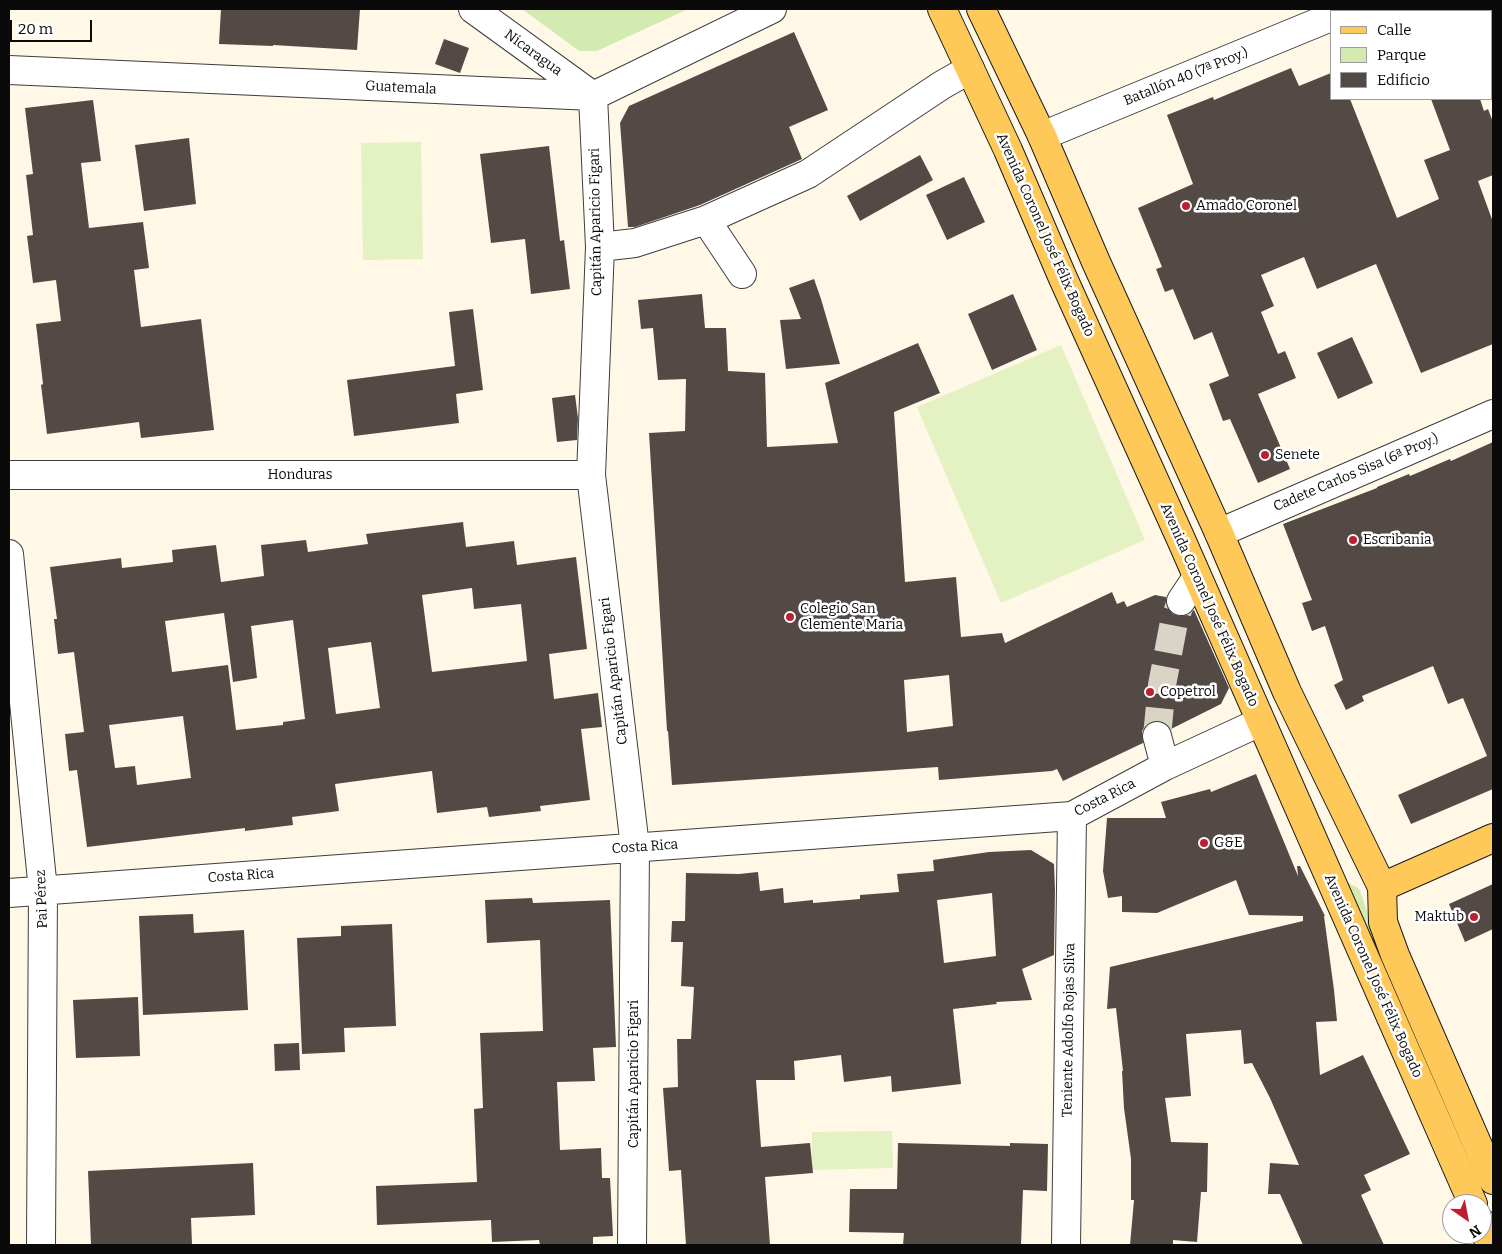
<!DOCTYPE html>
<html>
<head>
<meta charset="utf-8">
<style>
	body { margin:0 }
	#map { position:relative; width:1502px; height:1254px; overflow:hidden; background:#fff8e7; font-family:Bitter,serif }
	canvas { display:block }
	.frame { position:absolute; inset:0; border:10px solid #0a0a0a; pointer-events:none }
	.legend { position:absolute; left:1330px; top:10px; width:162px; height:90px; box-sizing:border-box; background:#fff; border:1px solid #9d9d9d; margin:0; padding:6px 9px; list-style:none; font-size:15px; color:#0a0a0a }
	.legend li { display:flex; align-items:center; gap:10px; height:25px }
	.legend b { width:25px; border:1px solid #9d9d9d }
	.north { position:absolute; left:1442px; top:1194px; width:50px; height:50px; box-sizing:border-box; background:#fff; border:1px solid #9d9d9d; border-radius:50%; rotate:147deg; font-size:14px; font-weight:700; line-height:20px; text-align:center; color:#0a0a0a }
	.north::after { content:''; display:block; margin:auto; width:18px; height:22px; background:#be1e32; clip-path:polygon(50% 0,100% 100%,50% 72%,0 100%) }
	.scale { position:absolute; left:10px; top:20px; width:82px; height:22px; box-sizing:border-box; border:2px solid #0a0a0a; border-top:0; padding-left:6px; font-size:15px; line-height:18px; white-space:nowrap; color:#0a0a0a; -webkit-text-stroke:4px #fff; paint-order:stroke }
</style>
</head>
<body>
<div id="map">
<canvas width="1502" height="1254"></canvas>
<div class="frame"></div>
<ul class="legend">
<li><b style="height:6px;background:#fec958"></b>Calle</li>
<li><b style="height:14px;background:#d3eab0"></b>Parque</li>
<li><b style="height:14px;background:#534a46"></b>Edificio</li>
</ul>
<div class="north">N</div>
<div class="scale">20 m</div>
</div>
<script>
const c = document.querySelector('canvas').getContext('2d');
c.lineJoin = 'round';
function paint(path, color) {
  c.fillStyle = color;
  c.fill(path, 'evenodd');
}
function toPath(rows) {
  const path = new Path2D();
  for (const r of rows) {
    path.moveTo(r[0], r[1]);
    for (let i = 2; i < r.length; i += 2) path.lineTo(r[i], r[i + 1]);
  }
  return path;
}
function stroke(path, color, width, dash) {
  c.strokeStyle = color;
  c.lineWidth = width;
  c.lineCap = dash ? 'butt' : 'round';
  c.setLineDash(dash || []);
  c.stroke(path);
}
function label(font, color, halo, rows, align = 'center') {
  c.font = font + ' Bitter,serif';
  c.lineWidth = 5;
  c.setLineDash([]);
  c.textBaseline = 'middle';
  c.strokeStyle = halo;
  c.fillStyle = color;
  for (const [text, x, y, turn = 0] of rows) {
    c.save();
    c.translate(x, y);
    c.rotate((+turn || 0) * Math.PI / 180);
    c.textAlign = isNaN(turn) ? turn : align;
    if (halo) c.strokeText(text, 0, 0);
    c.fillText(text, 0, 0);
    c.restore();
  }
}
paint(toPath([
	[522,9,688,9,597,51,579,51],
	[1345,881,1358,888,1360,891,1380,948,1374,944,1368,936]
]), '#d3eab0');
paint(toPath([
	[421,142,423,259,363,260,361,143],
	[1061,345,1145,540,1001,603,917,407],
	[892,1131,893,1168,812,1170,812,1132]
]), '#e4f1c2');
paint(toPath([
	[221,9,360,9,357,50,273,45,273,46,219,44],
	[794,32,828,110,789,127,802,159,700,205,635,227,628,227,620,123,629,106],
	[444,39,469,48,460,73,435,64],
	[1291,68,1299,86,1331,73,1331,99,1350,99,1397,218,1439,199,1424,160,1450,150,1431,99,1480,99,1484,111,1488,109,1493,122,1493,175,1478,181,1493,222,1493,344,1421,373,1376,264,1317,289,1304,257,1261,275,1274,306,1261,312,1278,354,1285,351,1296,378,1258,394,1290,469,1258,483,1230,419,1223,421,1209,384,1229,376,1212,332,1194,340,1173,289,1165,292,1156,269,1162,267,1138,208,1193,184,1167,115,1213,97,1214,100],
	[93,100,101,161,81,163,89,228,143,222,149,268,134,270,141,327,201,319,214,430,141,438,139,422,47,434,41,385,43,384,36,324,61,321,56,280,33,283,27,236,33,235,26,175,33,174,25,108],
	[189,138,196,204,144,211,135,145],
	[549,146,560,241,564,240,570,289,531,294,525,239,491,243,480,154],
	[920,155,933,180,860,221,847,196],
	[964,177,985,222,947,240,926,195],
	[814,279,821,299,840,364,786,369,780,320,801,319,789,288],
	[702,294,705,328,726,328,728,371,765,373,767,447,838,443,825,383,918,343,940,393,894,412,905,582,956,577,961,637,1002,633,1005,643,1112,592,1117,604,1124,601,1127,607,1155,595,1166,597,1167,607,1173,614,1180,616,1187,615,1194,610,1229,688,1221,704,1171,729,1168,725,1162,721,1153,721,1146,725,1142,731,1143,743,1063,781,1057,769,1052,771,939,780,938,767,672,785,668,731,667,731,649,433,685,431,686,379,658,380,653,328,641,329,638,300],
	[949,675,953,726,907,732,904,680],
	[1013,294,1037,350,992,370,968,314],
	[473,309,483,390,456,394,459,423,354,436,347,380,455,366,449,312],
	[1352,337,1373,383,1338,399,1317,353],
	[575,395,578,418,577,440,557,442,552,398],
	[1493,442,1493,789,1411,824,1398,795,1487,756,1463,698,1448,704,1433,666,1362,696,1364,701,1346,710,1334,685,1343,680,1325,626,1312,631,1302,603,1312,600,1283,524,1377,488,1377,487,1409,474,1410,476,1450,459,1451,461],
	[463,522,466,547,514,541,517,565,576,557,587,649,549,654,554,699,598,693,602,727,581,729,590,800,540,806,541,811,489,817,487,807,437,813,432,771,335,784,339,811,292,817,293,825,245,831,245,828,87,847,77,770,69,771,65,734,84,732,74,652,58,654,54,619,57,619,50,567,121,558,122,568,173,562,172,550,216,545,221,582,264,576,261,545,306,540,308,552,368,544,366,534],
	[472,588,474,609,521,604,527,661,432,672,422,595],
	[224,613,233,682,257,678,251,626,293,620,305,719,283,722,283,725,236,730,228,665,172,672,165,621],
	[371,642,380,708,336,714,328,648],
	[183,716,191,778,137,785,135,766,115,768,109,725],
	[1256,774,1298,876,1297,866,1300,866,1325,916,1324,916,1334,990,1337,1021,1316,1022,1320,1075,1363,1055,1410,1154,1364,1175,1371,1190,1361,1195,1384,1245,1303,1245,1280,1194,1268,1194,1270,1163,1299,1165,1270,1098,1252,1063,1244,1064,1241,1030,1186,1034,1191,1096,1165,1098,1171,1142,1208,1143,1207,1192,1201,1192,1197,1242,1173,1240,1173,1245,1130,1245,1134,1200,1131,1200,1131,1159,1124,1108,1122,1071,1123,1071,1116,1008,1107,1009,1110,967,1303,921,1303,916,1249,915,1236,880,1157,913,1122,912,1122,896,1108,898,1103,871,1107,818,1166,818,1161,802,1210,789,1211,792],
	[1031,850,1054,864,1055,890,1054,955,1022,969,1032,1000,996,1002,997,1004,953,1009,961,1084,892,1092,891,1076,844,1082,841,1055,794,1061,795,1080,756,1080,761,1147,810,1143,813,1173,765,1177,770,1245,686,1245,681,1170,669,1171,663,1088,678,1087,677,1039,691,1039,694,987,681,986,683,942,671,942,672,921,685,921,686,873,739,874,758,872,760,891,783,888,784,903,813,900,813,903,860,899,860,895,899,892,897,874,934,871,933,860,989,852],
	[992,893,996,956,944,963,937,900],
	[1493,884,1493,929,1465,942,1449,904],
	[532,898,533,903,610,900,616,1047,593,1048,595,1081,557,1082,560,1150,601,1148,602,1178,610,1178,613,1236,593,1237,593,1245,540,1245,539,1240,492,1242,491,1220,377,1225,376,1186,477,1182,474,1109,483,1108,480,1033,543,1031,540,940,487,943,485,900],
	[193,914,194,933,244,930,248,1010,143,1015,139,916],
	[392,924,396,1026,344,1028,345,1052,302,1054,297,938,341,936,341,926],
	[138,997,140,1056,76,1058,73,1000],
	[299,1043,300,1070,275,1071,274,1044],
	[898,1143,1010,1146,1010,1143,1048,1144,1047,1191,1023,1190,1021,1245,903,1245,904,1233,849,1232,850,1189,897,1189],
	[253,1163,255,1215,191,1218,192,1245,91,1245,88,1171]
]), '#534a46');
stroke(toPath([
	[1157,736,1162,685,1174,622,1181,601]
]), '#dad4c6', 28, [28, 14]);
const minor = toPath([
	[473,9,593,96],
	[1475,9,1477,11],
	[1491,46,1493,52],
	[9,70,593,96,772,9],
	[593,96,600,247,591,475,635,847,632,1245],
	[1042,136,1331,17],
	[706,220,742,274],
	[600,247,635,243,706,220,808,174,942,85,970,69],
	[9,475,591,475],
	[1219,533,1493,414],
	[9,554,43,890,41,1245],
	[1181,601,1197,577],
	[1157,736,1165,766],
	[9,893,1072,816,1165,766,1260,722],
	[1066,1245,1072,816]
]);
const major = toPath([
	[942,9,1008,150,1062,276,1180,537,1473,1204],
	[981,9,1042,136,1096,262,1219,533,1287,692,1382,887,1383,922,1395,955,1493,1180],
	[1382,887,1493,838],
	[1482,1223,1490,1245]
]);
stroke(minor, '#3d3d3d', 30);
stroke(major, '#1b1b1b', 30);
stroke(minor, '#fff', 28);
stroke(major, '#fec958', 28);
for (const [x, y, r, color] of [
	[1186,206,5,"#be1e32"],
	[1265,455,5,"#be1e32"],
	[1353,540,5,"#be1e32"],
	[790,617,5,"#be1e32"],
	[1150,692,5,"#be1e32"],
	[1204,843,5,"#be1e32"],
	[1474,917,5,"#be1e32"]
]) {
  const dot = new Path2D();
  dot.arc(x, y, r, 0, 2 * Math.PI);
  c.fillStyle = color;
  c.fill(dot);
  stroke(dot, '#fff', 2);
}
label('14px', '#0a0a0a', '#fff', [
	["Nicaragua",533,53,36],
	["Batallón 40 (7ª Proy.)",1186,77,-22],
	["Guatemala",401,88,3],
	["Capitán Aparicio Figari",596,222,-91],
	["Avenida Coronel José Félix Bogado",1045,235,66],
	["Cadete Carlos Sisa (6ª Proy.)",1356,473,-23],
	["Honduras",300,475],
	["Avenida Coronel José Félix Bogado",1209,605,66],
	["Capitán Aparicio Figari",614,671,-97],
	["Costa Rica",1105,798,-27],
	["Costa Rica",645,847,-4],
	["Costa Rica",241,876,-4],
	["Pai Pérez",42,899,-92],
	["Avenida Coronel José Félix Bogado",1373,976,66],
	["Teniente Adolfo Rojas Silva",1069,1030,-89],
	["Capitán Aparicio Figari",634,1074,-90]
]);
label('14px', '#0a0a0a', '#fff', [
	["Amado Coronel",1196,206],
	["Senete",1275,455],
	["Escribania",1363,540],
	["Colegio San",800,609],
	["Clemente Maria",800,625],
	["Copetrol",1160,692],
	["G&E",1214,843],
	["Maktub",1464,917,"right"]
], 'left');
</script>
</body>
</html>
